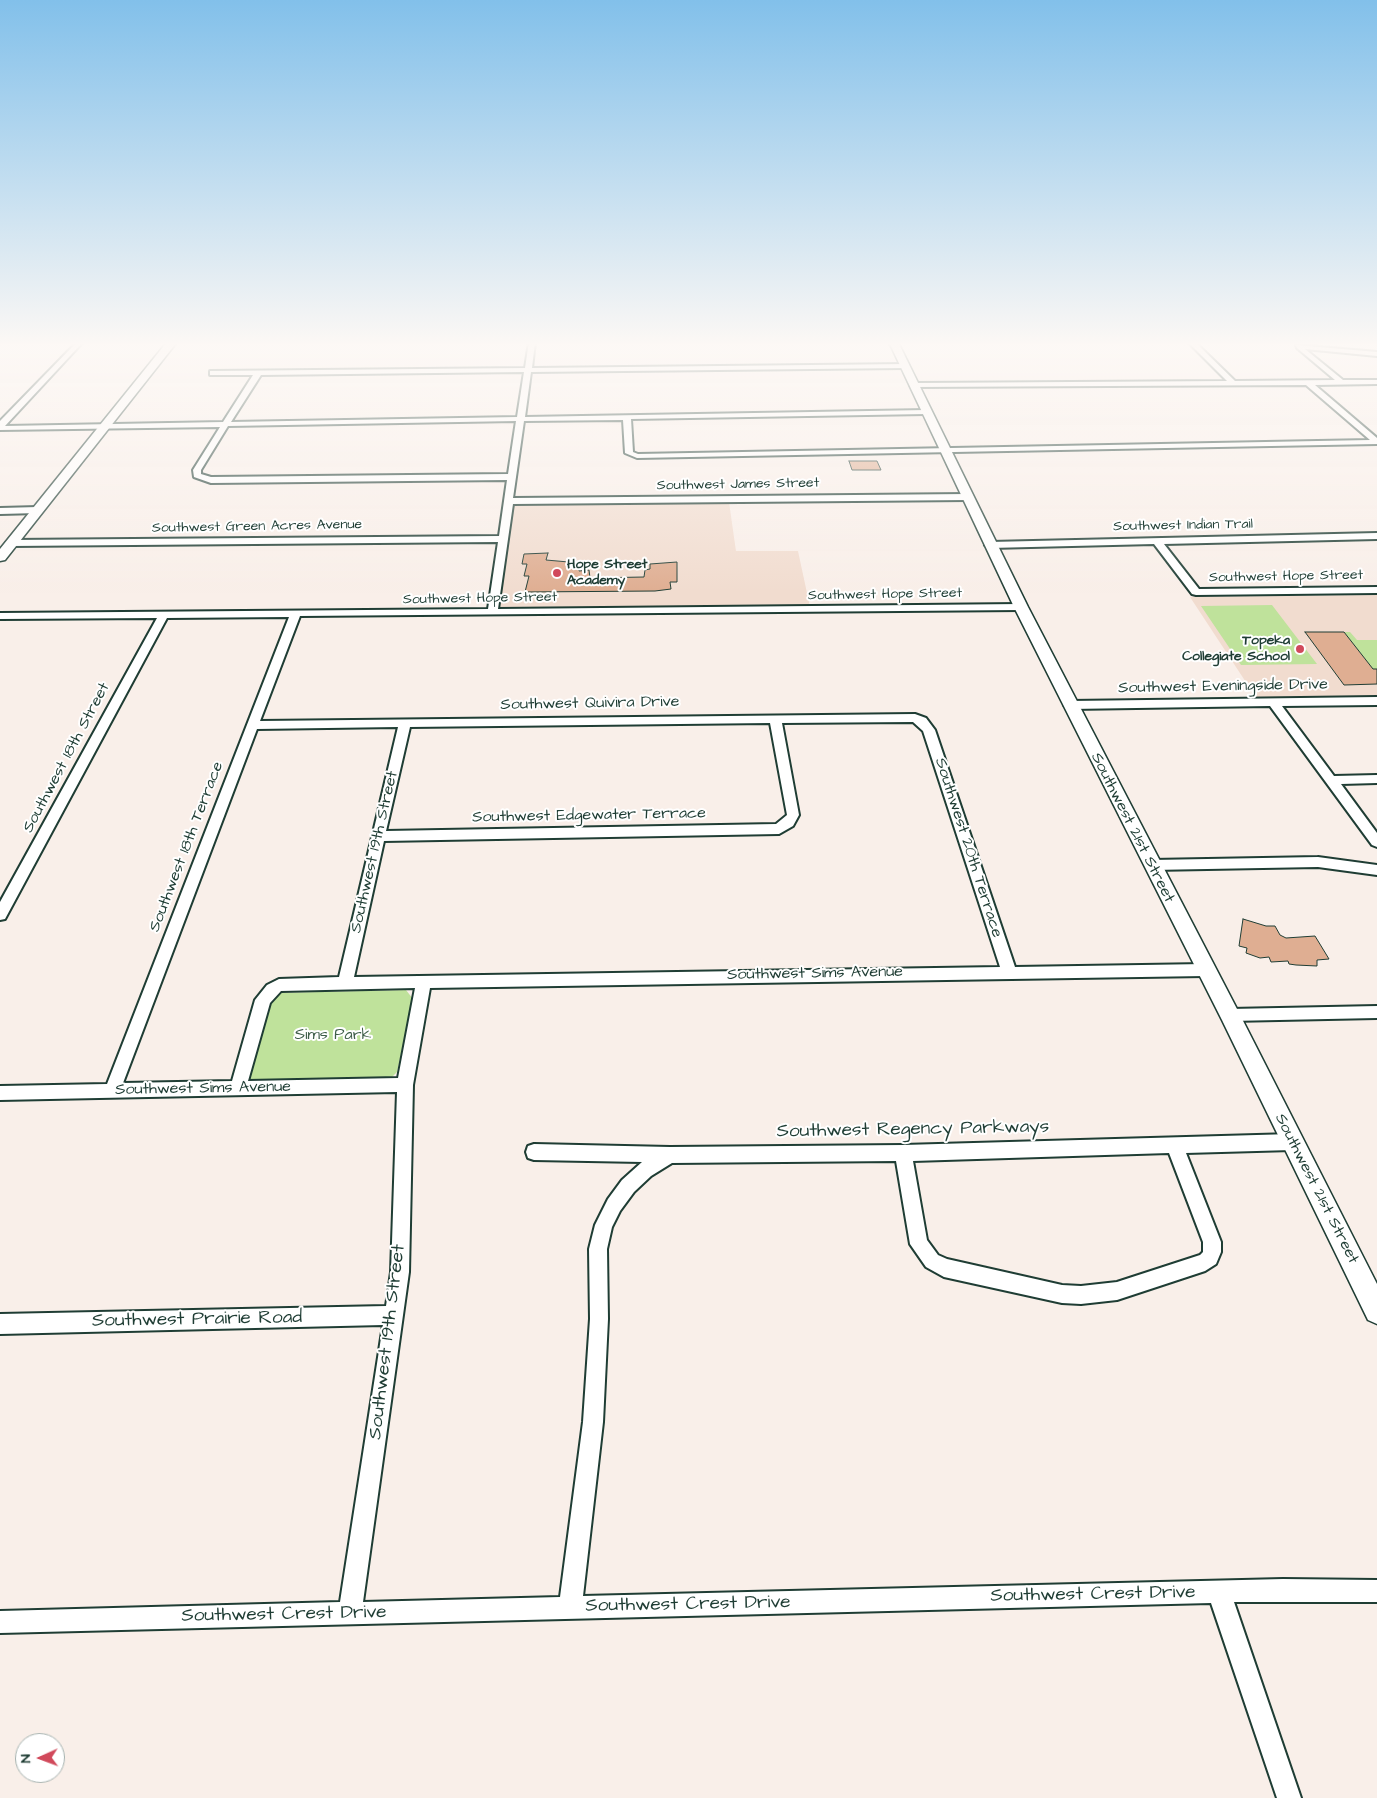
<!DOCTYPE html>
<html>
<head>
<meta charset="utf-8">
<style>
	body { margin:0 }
	#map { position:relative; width:1377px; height:1798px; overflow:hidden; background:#f9efe9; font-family:"Architects Daughter",sans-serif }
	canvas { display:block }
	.north { position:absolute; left:15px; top:1733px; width:50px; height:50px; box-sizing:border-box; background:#fff; border:1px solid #a5b1ae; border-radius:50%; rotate:268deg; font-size:14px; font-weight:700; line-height:20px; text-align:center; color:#1f3d34 }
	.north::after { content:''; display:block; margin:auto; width:18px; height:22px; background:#d1495b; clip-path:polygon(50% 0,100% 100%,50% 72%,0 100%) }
</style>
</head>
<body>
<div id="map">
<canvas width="1377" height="1798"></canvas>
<div class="north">N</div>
</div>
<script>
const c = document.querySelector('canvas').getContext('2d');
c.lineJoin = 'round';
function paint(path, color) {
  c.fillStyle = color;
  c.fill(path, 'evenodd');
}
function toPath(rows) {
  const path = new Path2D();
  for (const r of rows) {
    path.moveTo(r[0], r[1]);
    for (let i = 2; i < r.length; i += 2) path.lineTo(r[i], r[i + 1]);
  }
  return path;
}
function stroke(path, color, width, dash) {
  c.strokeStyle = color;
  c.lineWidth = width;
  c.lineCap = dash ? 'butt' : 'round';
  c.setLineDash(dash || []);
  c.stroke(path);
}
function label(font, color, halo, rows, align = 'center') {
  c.font = font + ' "Architects Daughter",sans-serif';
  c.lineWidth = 4;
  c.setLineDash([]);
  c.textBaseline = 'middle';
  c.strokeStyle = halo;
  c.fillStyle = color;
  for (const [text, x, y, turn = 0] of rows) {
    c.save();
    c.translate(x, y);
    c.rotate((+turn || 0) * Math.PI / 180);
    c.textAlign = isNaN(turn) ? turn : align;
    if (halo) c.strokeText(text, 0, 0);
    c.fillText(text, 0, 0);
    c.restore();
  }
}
paint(toPath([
	[729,502,736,551,798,551,810,607,505,610,497,607,512,506,515,504],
	[1377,595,1377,698,1257,699,1190,597]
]), '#f1dccf');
paint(toPath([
	[1272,605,1317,664,1241,665,1201,606],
	[1344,632,1350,632,1357,640,1377,640,1377,669,1373,669],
	[406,990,413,999,397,1072,392,1077,385,1080,250,1080,250,1075,271,997,276,993]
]), '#bfe29b');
const building = toPath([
	[849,461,877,461,881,470,852,470,849,461],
	[548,553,546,560,580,563,579,571,589,570,590,578,644,577,645,570,650,569,650,564,677,562,677,582,670,582,671,589,655,591,525,592,529,576,524,576,527,564,522,564,524,554,548,553],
	[1305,632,1344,632,1373,669,1377,669,1377,684,1344,685,1305,632],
	[1243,919,1266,926,1275,926,1280,935,1286,938,1315,936,1329,959,1317,960,1317,966,1296,965,1289,964,1288,961,1271,962,1269,957,1260,958,1246,953,1247,948,1239,946,1243,919]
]);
paint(building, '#dfae92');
stroke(building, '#1f3d34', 1);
const street = toPath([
	[77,342,83,342,5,426,223,422,253,375,210,375,210,371,525,368,529,342,535,342,532,368,905,364,909,366,905,368,531,372,525,417,926,410,930,412,926,414,631,419,633,452,638,454,1370,440,1306,385,914,387,910,385,914,383,1227,381,1188,342,1195,342,1235,381,1335,380,1297,348,1296,345,1377,352,1377,356,1305,349,1343,380,1377,380,1377,384,1315,385,1377,438,1377,444,637,458,625,453,623,420,524,421,513,498,968,494,972,497,968,500,513,504,498,609,1021,604,1026,607,1021,610,300,616,260,721,915,714,926,718,935,730,1015,967,1205,964,1210,966,1212,970,1210,974,1205,976,430,988,413,1085,409,1272,363,1602,560,1597,583,1422,590,1319,589,1249,595,1225,608,1199,622,1180,642,1162,534,1160,528,1158,526,1152,528,1146,534,1144,670,1147,903,1145,1292,1134,1298,1136,1300,1142,1298,1148,1292,1150,1186,1153,1221,1242,1221,1252,1216,1264,1205,1271,1117,1300,1081,1304,1062,1303,944,1277,926,1267,910,1244,896,1161,672,1163,651,1176,634,1192,620,1211,612,1227,607,1249,608,1319,603,1422,583,1596,1283,1579,1377,1580,1377,1602,1234,1602,1301,1798,1277,1798,1211,1603,0,1633,0,1611,340,1602,383,1325,0,1334,0,1314,386,1306,391,1272,397,1092,0,1100,0,1086,107,1084,289,617,167,618,5,919,0,920,0,902,157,618,0,619,0,613,488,609,498,542,11,546,6,543,11,540,499,536,507,480,211,483,194,477,193,470,220,427,0,430,0,421,77,342],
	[524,372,517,417,231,422,261,375,524,372],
	[516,421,508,474,211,477,201,474,201,470,228,426,516,421],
	[913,722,923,731,1000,967,354,977,384,841,779,834,793,826,799,815,782,723,913,722],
	[770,723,787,815,776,824,386,831,410,727,770,723],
	[398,727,339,977,279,979,267,985,255,1000,232,1081,123,1083,257,729,398,727],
	[415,988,398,1078,248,1081,270,1003,281,991,415,988],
	[1169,1153,1203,1242,1203,1252,1200,1255,1117,1282,1081,1286,1062,1285,947,1259,938,1255,927,1240,913,1161,1169,1153],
	[0,508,38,507,42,510,38,513,0,514,0,508],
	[1377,533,1377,539,1164,544,1199,589,1377,587,1377,593,1196,595,1192,594,1154,544,990,548,985,545,990,542,1377,533],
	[1377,697,1377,705,1282,706,1334,776,1377,775,1377,783,1341,784,1377,833,1377,847,1372,845,1270,706,1070,709,1064,705,1070,701,1377,697],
	[1318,857,1377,865,1377,875,1318,867,1152,870,1145,865,1152,860,1318,857],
	[1377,1006,1377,1018,1230,1021,1225,1020,1222,1015,1225,1010,1230,1009,1377,1006]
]);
const secondary = toPath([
	[167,342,177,342,5,560,0,561,0,549,167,342],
	[889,342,898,342,1028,607,1237,1009,1377,1284,1377,1324,1368,1320,1222,1020,1014,607,889,342]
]);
stroke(street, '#1f3d34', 4);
stroke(secondary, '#1f3d34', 3);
paint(street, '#fff');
paint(secondary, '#fff');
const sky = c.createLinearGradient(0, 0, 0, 593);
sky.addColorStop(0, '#82c0ea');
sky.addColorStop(0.58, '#fcf8f5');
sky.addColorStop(1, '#fcf8f500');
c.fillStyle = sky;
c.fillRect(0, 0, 1377, 593);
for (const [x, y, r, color] of [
	[557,573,5,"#d1495b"],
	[1300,649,5,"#d1495b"]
]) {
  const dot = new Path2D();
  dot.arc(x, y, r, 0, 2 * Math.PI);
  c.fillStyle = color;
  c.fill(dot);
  stroke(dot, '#fff', 2);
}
label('14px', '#1f3d34', '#fff', [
	["Southwest James Street",738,485,-1],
	["Southwest Indian Trail",1183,526,-1],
	["Southwest Green Acres Avenue",257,527,-1],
	["Southwest Hope Street",1286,577,-1],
	["Southwest Hope Street",885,595,-1],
	["Southwest Hope Street",480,599,-1]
]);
label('bold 14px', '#1f3d34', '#fff', [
	["Hope Street",567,565],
	["Academy",567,581],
	["Topeka",1290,641,"right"],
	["Collegiate School",1290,657,"right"]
], 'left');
label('16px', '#1f3d34', '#fff', [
	["Southwest Eveningside Drive",1223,687,-1],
	["Southwest Quivira Drive",590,704,-1],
	["Southwest 18th Street",67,758,-62],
	["Southwest Edgewater Terrace",589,816,-1],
	["Southwest 21st Street",1132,828,63],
	["Southwest 18th Terrace",187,847,-69],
	["Southwest 20th Terrace",968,848,72],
	["Southwest 19th Street",375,852,-77],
	["Southwest Sims Avenue",815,974,-1],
	["Southwest Sims Avenue",203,1089,-1],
	["Southwest 21st Street",1316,1189,63]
]);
label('16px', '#3f5e49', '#fff', [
	["Sims Park",333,1036]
]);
label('19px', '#1f3d34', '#fff', [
	["Southwest Regency Parkways",913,1130,-1],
	["Southwest Prairie Road",197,1320,-1],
	["Southwest 19th Street",388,1342,-83],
	["Southwest Crest Drive",1093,1595,-1],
	["Southwest Crest Drive",688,1605,-1],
	["Southwest Crest Drive",284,1615,-1]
]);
</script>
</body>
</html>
